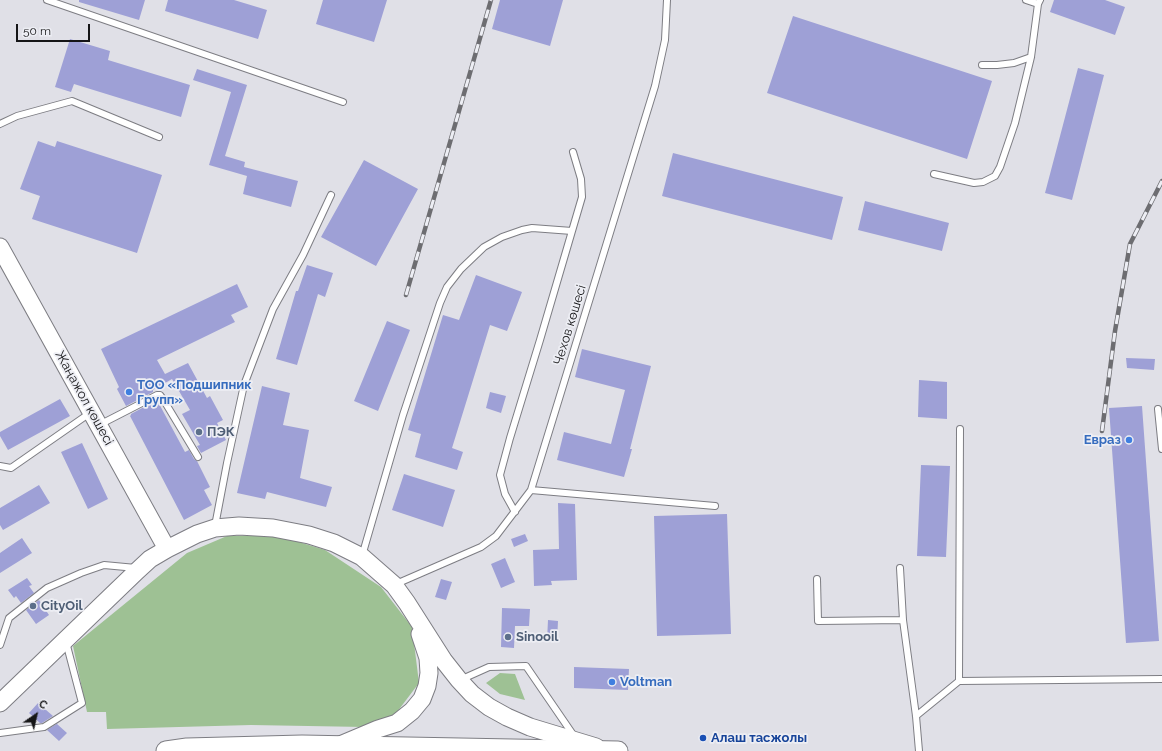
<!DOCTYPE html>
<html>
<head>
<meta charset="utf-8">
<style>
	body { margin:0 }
	#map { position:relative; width:1162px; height:751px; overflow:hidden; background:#e0e0e7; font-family:Raleway,sans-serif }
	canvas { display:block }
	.north { position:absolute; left:16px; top:695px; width:40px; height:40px; -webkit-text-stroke:3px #edeef4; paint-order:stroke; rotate:34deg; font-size:11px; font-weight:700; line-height:16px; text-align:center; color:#151517 }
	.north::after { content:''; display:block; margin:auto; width:14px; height:18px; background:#151517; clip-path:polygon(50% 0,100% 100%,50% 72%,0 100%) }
	.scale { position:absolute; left:16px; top:24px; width:74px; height:18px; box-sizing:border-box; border:2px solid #151517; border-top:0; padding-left:5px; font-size:12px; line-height:14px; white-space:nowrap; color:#151517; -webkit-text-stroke:3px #edeef4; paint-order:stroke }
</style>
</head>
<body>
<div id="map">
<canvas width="1162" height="751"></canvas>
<div class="north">С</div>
<div class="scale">50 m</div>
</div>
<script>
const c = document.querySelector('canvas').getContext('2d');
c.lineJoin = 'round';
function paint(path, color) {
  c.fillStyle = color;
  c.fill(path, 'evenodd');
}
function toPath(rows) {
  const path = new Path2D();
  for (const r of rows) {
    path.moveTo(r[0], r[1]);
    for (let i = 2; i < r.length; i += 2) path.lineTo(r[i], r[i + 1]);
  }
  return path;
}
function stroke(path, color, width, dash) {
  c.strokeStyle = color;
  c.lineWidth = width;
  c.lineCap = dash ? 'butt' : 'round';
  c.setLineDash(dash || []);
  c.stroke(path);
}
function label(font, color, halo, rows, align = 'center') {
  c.font = font + ' Raleway,sans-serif';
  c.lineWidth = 3.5;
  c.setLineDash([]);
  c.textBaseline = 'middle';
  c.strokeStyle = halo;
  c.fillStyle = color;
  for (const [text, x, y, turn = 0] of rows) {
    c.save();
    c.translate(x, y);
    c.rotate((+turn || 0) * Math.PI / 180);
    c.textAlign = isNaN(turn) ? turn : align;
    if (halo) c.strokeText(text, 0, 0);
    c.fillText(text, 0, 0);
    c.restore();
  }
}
paint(toPath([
	[276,535,325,550,381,587,412,627,419,683,394,716,365,727,251,725,107,729,106,712,87,712,73,646,187,553,227,536],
	[500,673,515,674,525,700,500,694,486,683]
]), '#9ec194');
paint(toPath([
	[79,0,145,0,139,20,79,2],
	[168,0,234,0,267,10,258,39,165,11],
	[323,0,387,0,374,42,316,24],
	[500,0,563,0,550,46,492,29],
	[1054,0,1105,0,1125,7,1115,35,1050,12],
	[793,16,992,81,967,159,767,93],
	[70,39,110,51,108,60,190,85,181,117,74,84,71,92,55,87],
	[1078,68,1104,75,1072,200,1045,193],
	[197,69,247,85,225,156,245,162,244,167,298,181,291,207,243,194,247,176,209,165,231,92,193,80],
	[38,141,55,147,57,141,162,175,137,253,32,219,40,196,20,189],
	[673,153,843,197,832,240,662,196],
	[364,160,418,189,376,266,321,237],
	[865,201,949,223,942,251,858,230],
	[307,265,333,273,325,297,318,294,297,365,276,359,296,291,298,291],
	[476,275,522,292,507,331,490,325,452,448,463,452,457,470,415,457,421,434,408,430,443,315,459,320],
	[237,284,248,307,231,315,235,322,157,360,165,374,188,363,207,398,210,396,223,420,217,423,226,440,201,453,197,446,200,445,182,414,190,410,172,379,153,390,153,392,126,406,117,389,119,387,101,349],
	[387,321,410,330,378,411,354,401],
	[582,349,651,366,630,449,632,449,624,477,557,460,564,432,611,444,625,390,575,377],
	[1126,358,1155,359,1154,370,1127,368],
	[919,380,947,382,947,419,918,417],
	[262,386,290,393,283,425,309,430,300,478,332,487,326,507,267,492,265,499,237,493],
	[490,392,506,396,501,413,486,408],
	[60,399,70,416,8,450,0,436,0,432],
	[157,400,185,452,189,450,194,459,197,461,210,487,204,490,212,505,184,520,130,416,131,415,131,414],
	[1142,406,1159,641,1126,643,1109,408],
	[82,443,108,499,88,509,61,452],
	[921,465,950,466,946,557,917,556],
	[404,474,455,490,443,527,392,510],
	[39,485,50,503,3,530,0,525,0,508],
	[558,503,575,504,577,580,551,581,552,585,534,586,533,550,559,549],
	[727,514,731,634,657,636,654,516],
	[525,534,528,541,514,547,511,539],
	[22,538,32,553,0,573,0,553],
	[505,558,515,582,501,588,491,564],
	[27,578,32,585,29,586,34,593,21,603,16,596,14,598,8,590],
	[441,579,452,582,446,600,435,597],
	[39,600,49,615,36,624,26,610],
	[502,608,530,609,529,626,515,626,514,648,501,647],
	[548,620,558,621,557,642,547,641],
	[574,667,629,669,628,690,574,688],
	[38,703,53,716,42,723,40,723,29,713],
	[58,723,57,724,67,733,59,741,47,730]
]), '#9ea0d6');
const lane = toPath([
	[47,0,343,102],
	[1026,0,1038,4,1040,0],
	[982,65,997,65,1014,63,1031,57],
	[0,124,17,116,72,101,159,137],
	[934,174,974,183,983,182,995,176,1000,167,1015,123,1031,57,1038,4],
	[1158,409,1162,449],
	[99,425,136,406,157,395,160,395,163,399,198,457],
	[0,466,11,468,90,413],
	[531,490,715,506],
	[515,512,505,494,500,475,510,438,540,340,582,197,581,179,573,152],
	[215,526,227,463,244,385,273,309,303,255,331,195],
	[362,556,403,415,440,303,447,287,461,269,484,247,502,237,522,230,532,228,572,231],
	[900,568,903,620,916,716,919,751],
	[817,579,818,621,903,620],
	[396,584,481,547,496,536,531,490,655,86,665,40,667,0],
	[0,645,9,618,47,588,81,573,104,565,136,568],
	[460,680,489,667,526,666,574,736],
	[959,681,960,429],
	[916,716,959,681,1162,679],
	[0,733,44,727,82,703,66,642]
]);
const secondary = toPath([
	[0,247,167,549],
	[0,703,136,572,150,559,167,549,197,534,215,528,239,526,273,528,309,535,334,543,362,557,394,585,407,603,444,661,459,680,472,694,489,707,507,717,530,727,596,747],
	[340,745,378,729,397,723,412,711,422,699,427,686,429,673,428,658,420,634]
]);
const primary = toPath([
	[166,751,187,748,302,745,618,751]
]);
stroke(lane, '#7d7d83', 8);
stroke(secondary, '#7d7d83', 19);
stroke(primary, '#7d7d83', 21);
stroke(lane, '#fff', 6);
stroke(secondary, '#fff', 17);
stroke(primary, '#fff', 19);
const rail = toPath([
	[406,295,491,0],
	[1102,431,1115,331,1130,244,1162,181]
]);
stroke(rail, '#6d6d71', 4.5);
stroke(rail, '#edeef4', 3, [9]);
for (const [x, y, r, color] of [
	[129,392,4,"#3f7fe0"],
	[199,432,4,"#5c6f8a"],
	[1129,440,4,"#3f7fe0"],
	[33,606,4,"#5c6f8a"],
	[508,637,4,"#5c6f8a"],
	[612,682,4,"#3f7fe0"],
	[703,738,4,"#1a4fb4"]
]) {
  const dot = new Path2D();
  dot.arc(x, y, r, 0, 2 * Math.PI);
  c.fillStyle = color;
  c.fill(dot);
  stroke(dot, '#edeef4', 1.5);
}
label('13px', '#151517', '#edeef4', [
	["Чехов көшесі",570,325,-73],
	["Жаңажол көшесі",84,398,61]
]);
label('bold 13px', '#366cbe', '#edeef4', [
	["ТОО «Подшипник",137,385],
	["Групп»",137,400],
	["Евраз",1121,440,"right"],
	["Voltman",620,682]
], 'left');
label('bold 13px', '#4e5e75', '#edeef4', [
	["ПЭК",207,432],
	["CityOil",41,606],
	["Sinooil",516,637]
], 'left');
label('bold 13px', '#164399', '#edeef4', [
	["Алаш тасжолы",711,738]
], 'left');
</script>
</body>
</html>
